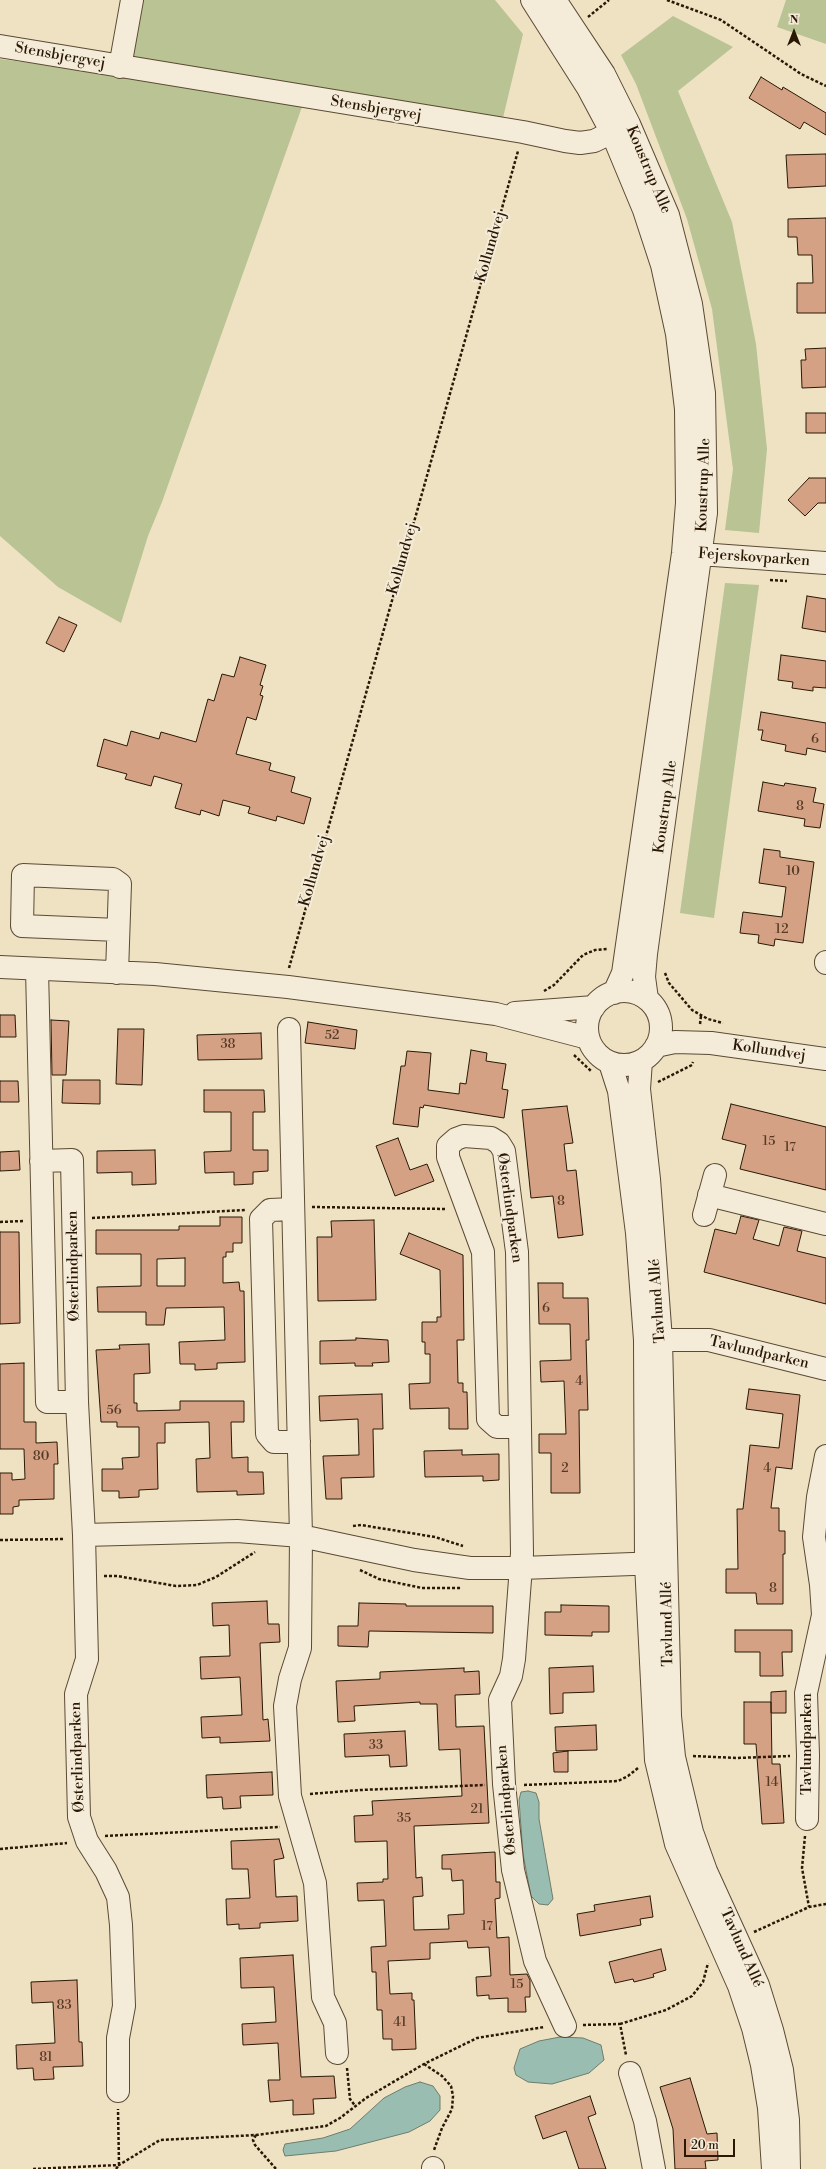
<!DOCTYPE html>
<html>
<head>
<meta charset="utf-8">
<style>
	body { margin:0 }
	#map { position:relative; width:826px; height:2169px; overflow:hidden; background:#eee2c3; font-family:"Libre Bodoni",serif }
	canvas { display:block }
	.north { position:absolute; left:774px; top:12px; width:40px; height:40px; -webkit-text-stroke:3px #f4ecd8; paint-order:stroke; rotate:0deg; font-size:11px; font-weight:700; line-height:16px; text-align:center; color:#2a1804 }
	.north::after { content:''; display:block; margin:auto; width:14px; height:18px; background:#2a1804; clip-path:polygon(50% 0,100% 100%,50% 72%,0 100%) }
	.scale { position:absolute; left:684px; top:2139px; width:51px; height:18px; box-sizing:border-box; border:2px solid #2a1804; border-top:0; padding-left:5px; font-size:12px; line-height:14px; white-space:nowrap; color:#2a1804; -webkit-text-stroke:3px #f4ecd8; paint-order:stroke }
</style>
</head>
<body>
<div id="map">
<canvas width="826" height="2169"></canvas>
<div class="north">N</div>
<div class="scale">20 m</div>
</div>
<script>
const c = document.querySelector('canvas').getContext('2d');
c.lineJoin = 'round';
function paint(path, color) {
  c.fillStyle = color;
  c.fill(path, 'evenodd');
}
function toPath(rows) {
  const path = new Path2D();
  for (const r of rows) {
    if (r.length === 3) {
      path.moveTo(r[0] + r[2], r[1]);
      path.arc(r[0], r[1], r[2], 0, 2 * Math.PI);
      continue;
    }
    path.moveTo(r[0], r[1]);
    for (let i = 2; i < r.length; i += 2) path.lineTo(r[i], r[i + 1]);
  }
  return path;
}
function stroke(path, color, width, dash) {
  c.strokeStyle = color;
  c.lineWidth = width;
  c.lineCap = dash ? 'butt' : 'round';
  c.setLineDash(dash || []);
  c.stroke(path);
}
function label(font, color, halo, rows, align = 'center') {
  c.font = font + ' "Libre Bodoni",serif';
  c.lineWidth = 4;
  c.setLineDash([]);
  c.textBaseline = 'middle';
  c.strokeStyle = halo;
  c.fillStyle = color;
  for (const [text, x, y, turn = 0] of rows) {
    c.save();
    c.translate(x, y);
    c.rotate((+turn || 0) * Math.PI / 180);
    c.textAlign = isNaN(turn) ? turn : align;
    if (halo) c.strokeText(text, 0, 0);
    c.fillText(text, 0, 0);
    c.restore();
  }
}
paint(toPath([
	[138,0,495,0,523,34,502,122,126,60],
	[786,0,826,0,826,44,777,27],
	[673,16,733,47,678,91,732,222,756,344,767,449,759,533,725,530,733,469,712,309,687,219,636,84,621,55],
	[0,59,137,77,303,104,162,502,148,536,121,623,58,587,0,536],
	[725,583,759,585,714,918,680,913]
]), '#b9c393');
const water = toPath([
	[528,1791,536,1793,539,1802,539,1819,553,1899,548,1905,539,1904,531,1896,523,1854,519,1800,521,1792,528,1791],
	[560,2037,583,2038,601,2045,604,2060,589,2073,552,2084,528,2082,516,2075,514,2068,520,2049,539,2041,560,2037],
	[420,2082,433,2086,440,2096,440,2110,430,2121,409,2132,336,2151,285,2156,283,2150,285,2144,323,2138,350,2129,384,2098,405,2087,420,2082]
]);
paint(water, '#99beb1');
stroke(water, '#6d7c6c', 1);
const building = toPath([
	[761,77,782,90,783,87,826,113,826,135,804,122,800,129,749,98,761,77],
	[826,154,826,186,788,188,786,155,826,154],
	[826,218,826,313,797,313,797,283,813,283,812,255,798,255,797,237,788,237,788,219,826,218],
	[826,348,826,387,802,388,801,360,806,360,805,349,826,348],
	[806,413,826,413,826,433,806,433,806,413],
	[809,478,826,478,826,503,818,503,805,516,788,500,809,478],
	[807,596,826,599,826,632,802,628,807,596],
	[59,617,77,625,64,652,46,643,59,617],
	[781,655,826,661,826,688,813,687,813,691,792,688,793,682,778,680,781,655],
	[240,657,266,665,260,685,263,686,260,695,263,696,256,720,247,717,236,754,271,763,269,770,295,777,291,792,311,798,304,824,277,816,276,821,248,813,250,807,223,800,219,816,201,810,200,815,175,808,182,784,154,776,151,786,125,779,127,774,97,766,104,739,127,746,131,731,159,739,161,732,196,742,208,699,214,701,222,674,234,677,240,657],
	[761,712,826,723,826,752,807,748,806,755,785,751,786,745,761,740,763,730,758,730,761,712],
	[763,782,784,786,785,783,816,788,813,802,824,804,820,828,804,826,805,819,758,811,763,782],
	[764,849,780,851,780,857,814,862,803,943,775,939,774,946,758,943,759,935,740,933,743,912,782,917,786,887,759,883,764,849],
	[0,1015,15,1015,16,1037,0,1037,0,1015],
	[51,1020,69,1021,66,1075,52,1075,51,1020],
	[308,1022,357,1030,355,1049,305,1043,308,1022],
	[118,1029,144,1029,142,1085,116,1084,118,1029],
	[261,1033,262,1059,198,1060,197,1035,261,1033],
	[471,1050,487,1053,486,1061,506,1064,502,1089,508,1090,504,1118,424,1105,423,1108,420,1107,418,1127,393,1124,401,1066,405,1066,407,1051,431,1053,428,1090,459,1094,460,1083,466,1084,471,1050],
	[63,1080,100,1080,100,1104,62,1103,63,1080],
	[0,1081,18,1081,19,1102,0,1102,0,1081],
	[204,1090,264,1090,265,1112,253,1112,253,1150,268,1150,268,1171,253,1172,253,1184,234,1185,234,1172,205,1173,204,1152,231,1151,231,1112,204,1112,204,1090],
	[731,1104,826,1127,826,1190,740,1169,746,1145,722,1139,731,1104],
	[567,1106,573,1143,564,1144,567,1171,576,1170,583,1235,558,1238,553,1196,531,1198,522,1110,567,1106],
	[398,1138,410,1170,427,1164,434,1181,395,1196,376,1146,398,1138],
	[155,1150,156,1184,132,1185,132,1172,97,1173,97,1151,155,1150],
	[19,1151,20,1170,0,1171,0,1152,19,1151],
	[741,1216,759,1220,753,1239,779,1246,784,1227,802,1231,797,1251,826,1258,826,1304,704,1272,715,1229,736,1234,741,1216],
	[220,1217,242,1217,242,1243,233,1243,233,1252,226,1252,226,1257,223,1257,223,1283,239,1282,240,1291,244,1291,245,1362,217,1363,217,1369,195,1370,195,1364,180,1364,179,1342,225,1340,224,1307,166,1308,164,1325,146,1325,146,1312,98,1312,97,1287,141,1286,141,1254,96,1254,96,1230,179,1230,179,1226,220,1226,220,1217],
	[185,1258,185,1286,157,1286,157,1259,185,1258],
	[374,1220,376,1300,318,1301,317,1237,332,1237,331,1221,374,1220],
	[0,1232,19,1232,20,1323,0,1324,0,1232],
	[409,1233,463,1255,464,1340,457,1340,458,1383,463,1383,463,1392,467,1392,468,1429,449,1429,449,1408,410,1409,409,1384,430,1383,430,1354,425,1354,425,1342,422,1342,422,1322,437,1322,437,1317,441,1317,440,1270,400,1254,409,1233],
	[538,1283,563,1283,563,1298,588,1298,589,1340,586,1340,588,1410,579,1410,580,1493,551,1493,551,1453,539,1453,539,1434,566,1434,564,1381,541,1382,540,1361,571,1360,570,1324,539,1324,538,1283],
	[356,1338,388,1340,389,1362,372,1363,373,1366,355,1366,355,1363,320,1364,320,1341,356,1340,356,1338],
	[149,1344,150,1373,134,1374,134,1403,137,1403,137,1411,180,1410,180,1401,244,1401,244,1422,231,1422,232,1458,248,1457,248,1472,263,1472,264,1494,237,1495,237,1491,197,1492,196,1459,210,1458,209,1422,165,1423,165,1443,157,1443,158,1489,139,1490,139,1497,119,1498,119,1491,102,1491,102,1469,123,1469,122,1458,139,1457,139,1427,117,1427,117,1422,101,1422,96,1350,120,1349,119,1345,149,1344],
	[24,1363,24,1422,36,1422,36,1443,57,1442,58,1464,54,1464,54,1499,19,1500,19,1506,13,1507,13,1514,0,1514,0,1473,12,1473,12,1480,25,1479,24,1449,0,1449,0,1364,24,1363],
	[749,1389,800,1395,792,1469,776,1467,771,1508,779,1508,779,1531,785,1531,785,1554,783,1554,783,1604,757,1604,756,1593,726,1593,726,1569,738,1569,737,1509,743,1509,750,1445,779,1448,783,1414,746,1409,749,1389],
	[382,1394,383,1429,373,1429,374,1477,341,1478,342,1499,326,1499,323,1456,359,1455,358,1419,320,1421,319,1396,382,1394],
	[462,1450,462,1455,499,1454,499,1480,483,1481,483,1476,425,1477,424,1451,462,1450],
	[267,1601,268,1624,279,1624,280,1642,260,1643,263,1720,268,1719,270,1741,220,1743,220,1737,202,1738,201,1717,242,1715,240,1677,201,1679,200,1657,230,1656,229,1625,213,1626,212,1603,267,1601],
	[359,1603,406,1604,406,1606,493,1606,493,1633,369,1631,368,1647,338,1646,338,1626,358,1626,359,1603],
	[561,1605,609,1606,609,1632,592,1632,592,1636,545,1635,545,1612,561,1612,561,1605],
	[735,1630,792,1630,792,1652,782,1652,783,1676,760,1676,760,1652,735,1652,735,1630],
	[593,1666,594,1692,563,1693,563,1713,550,1714,549,1668,593,1666],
	[464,1668,464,1672,479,1671,480,1694,455,1695,456,1727,484,1726,489,1823,414,1826,416,1878,422,1877,423,1896,413,1897,414,1930,449,1929,448,1915,464,1914,463,1880,452,1881,451,1869,442,1869,442,1855,495,1852,496,1882,500,1882,500,1898,495,1899,497,1938,509,1937,510,1975,527,1974,530,1980,530,1997,525,1997,526,2012,508,2012,508,1998,489,1999,489,1995,477,1996,476,1977,491,1976,489,1947,468,1948,467,1941,430,1943,430,1959,388,1961,390,1994,412,1993,412,2000,414,2000,416,2049,392,2050,392,2039,383,2039,382,2010,377,2010,376,1972,372,1972,371,1947,386,1946,384,1900,358,1901,357,1883,383,1882,383,1879,388,1879,387,1841,355,1842,354,1816,373,1815,372,1801,462,1796,460,1749,439,1750,437,1704,420,1704,420,1702,354,1706,355,1721,338,1722,336,1681,380,1679,380,1672,464,1668],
	[786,1691,786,1713,771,1713,771,1692,786,1691],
	[744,1702,771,1702,772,1764,780,1764,784,1823,762,1824,756,1744,744,1744,744,1702],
	[596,1725,597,1750,556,1751,555,1727,596,1725],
	[405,1731,407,1766,390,1767,389,1755,345,1757,344,1734,405,1731],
	[568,1751,568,1772,554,1772,553,1753,568,1751],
	[272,1772,273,1795,240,1796,241,1808,223,1809,222,1797,207,1798,206,1775,272,1772],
	[279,1839,284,1858,274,1860,276,1897,297,1896,298,1921,260,1923,260,1928,239,1929,239,1924,227,1925,226,1899,250,1898,248,1869,232,1869,231,1841,279,1839],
	[650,1896,653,1917,640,1919,641,1925,580,1936,577,1914,595,1911,594,1905,650,1896],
	[661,1949,666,1970,653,1974,654,1977,634,1982,633,1979,615,1983,609,1962,661,1949],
	[293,1955,301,2077,334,2076,336,2098,313,2099,314,2114,293,2115,293,2100,270,2102,268,2080,280,2080,278,2043,243,2045,242,2024,276,2022,274,1987,241,1988,240,1958,293,1955],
	[77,1980,79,2042,82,2042,83,2066,53,2067,54,2079,34,2080,33,2068,17,2069,16,2045,55,2043,53,2002,32,2003,31,1982,77,1980],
	[690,2078,707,2134,717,2133,718,2160,705,2161,706,2169,675,2169,673,2129,660,2087,690,2078],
	[590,2096,596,2114,588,2117,606,2169,579,2169,566,2131,543,2139,535,2116,590,2096]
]);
paint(building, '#d5a185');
stroke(building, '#2a1804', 1);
const minor = toPath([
	[532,0,588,88,612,133,644,210,662,265,677,334,686,409,687,503,683,553,623,973,614,993],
	[555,0,604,74,629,124,668,215,691,304,704,393,706,513,646,954,644,977,647,999],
	[0,46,523,132,565,141,580,143,594,141,625,126],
	[120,67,132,0],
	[686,553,826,563],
	[826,962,826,963],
	[0,967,155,974,288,987,496,1014,588,1038],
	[37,969,47,1402,77,1402],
	[117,973,120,884,113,879,23,875,22,926,118,930],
	[624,1028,37],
	[515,1013,594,1007],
	[289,1029,301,1536,300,1648,290,1679,285,1706,290,1796,315,1883,323,1997,335,2023,337,2053],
	[656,1046,675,1042,711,1043,826,1059],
	[641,1061,639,1089,649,1179,661,1340,670,1716,674,1757,692,1832,706,1871,758,1985,772,2030,782,2070,788,2120,789,2169],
	[610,1063,619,1091,637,1233,645,1340,646,1564,656,1760,676,1844,739,1986,753,2028,762,2065,769,2108,773,2169],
	[41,1161,72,1160,77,1402,84,1535,237,1531,301,1536,414,1560,470,1568,521,1568,661,1563],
	[709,1195,826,1224],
	[293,1209,270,1210,261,1219,267,1434,274,1442,299,1442],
	[704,1215,715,1175],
	[647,1340,709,1340,826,1369],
	[520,1427,497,1427,488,1419,483,1252,448,1157,448,1146,456,1139,464,1136,491,1138,499,1143,504,1151,517,1252,520,1427,522,1553,514,1659,511,1676,500,1700,504,1784,513,1870,535,1961,565,2026],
	[84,1535,87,1659,76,1694,79,1817,87,1841,106,1871,118,1897,121,1925,124,2006,118,2038,118,2091],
	[807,1819,808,1755,806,1693,823,1615,821,1585,814,1537,818,1497,826,1456],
	[630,2073,645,2121,654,2169],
	[433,2168,433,2169]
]);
stroke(minor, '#5b4a34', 24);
stroke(toPath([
	[667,0,721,20,801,74,826,86],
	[588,17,609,0],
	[770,580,787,581],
	[289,968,518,151],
	[665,973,669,983,692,1010,708,1019,723,1023],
	[544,991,554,985,583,955,595,950,608,949],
	[700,1024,701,1016],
	[574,1055,591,1071],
	[658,1082,692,1065,693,1062],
	[312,1207,447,1209],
	[92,1218,245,1210],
	[0,1222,23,1221],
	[353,1526,361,1525,435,1537,463,1546],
	[0,1540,65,1539],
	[360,1570,379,1579,422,1588,462,1588],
	[104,1576,117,1576,176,1586,197,1585,216,1577,255,1552],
	[693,1756,737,1758,790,1756],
	[524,1785,618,1781,628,1776,638,1768],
	[310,1794,360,1790,485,1785],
	[105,1836,280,1827],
	[805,1836,802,1868,809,1907],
	[0,1849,67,1843],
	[754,1932,809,1907,826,1904],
	[620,2024,666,2010,692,1996,703,1982,708,1963],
	[583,2025,620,2024,626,2055],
	[424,2064,442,2076,451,2086,453,2096,452,2109,442,2128,434,2150],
	[347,2068,350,2099,356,2107],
	[256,2135,253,2140,255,2145,276,2169],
	[33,2169,119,2165,160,2140,256,2135,326,2126,340,2118,366,2098,424,2064,477,2038,544,2027],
	[116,2169,119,2165,118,2109]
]), '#2a1804', 2.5, [3, 2]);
stroke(minor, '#f4ecd8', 22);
label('13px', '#553a24', null, [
	["6",815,740],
	["8",800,807],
	["10",793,872],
	["12",782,930],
	["52",332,1036],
	["38",228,1045],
	["15",769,1142],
	["17",790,1148],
	["8",561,1202],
	["6",546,1309],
	["4",579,1382],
	["56",114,1411],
	["80",41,1457],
	["2",565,1469],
	["4",767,1469],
	["8",773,1589],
	["33",376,1746],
	["14",772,1783],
	["21",477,1810],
	["35",404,1819],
	["17",487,1927],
	["15",517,1985],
	["83",64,2006],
	["41",400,2023],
	["81",46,2058]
]);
label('15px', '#2a1804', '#f4ecd8', [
	["Stensbjergvej",60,56,10],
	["Stensbjergvej",376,109,9],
	["Koustrup Alle",648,170,67],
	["Kollundvej",491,247,-74],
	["Koustrup Alle",704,485,-88],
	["Fejerskovparken",754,558,4],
	["Kollundvej",403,559,-74],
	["Koustrup Alle",666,807,-82],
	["Kollundvej",315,871,-74],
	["Kollundvej",769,1051,8],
	["Østerlindparken",509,1208,82],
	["Østerlindparken",74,1266,-91],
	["Tavlund Allé",658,1301,-94],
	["Tavlundparken",759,1353,13],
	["Tavlund Allé",668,1624,-91],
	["Tavlundparken",807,1744,-90],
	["Østerlindparken",78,1757,-92],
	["Østerlindparken",507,1800,-95],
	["Tavlund Allé",741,1948,66]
]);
</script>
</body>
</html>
